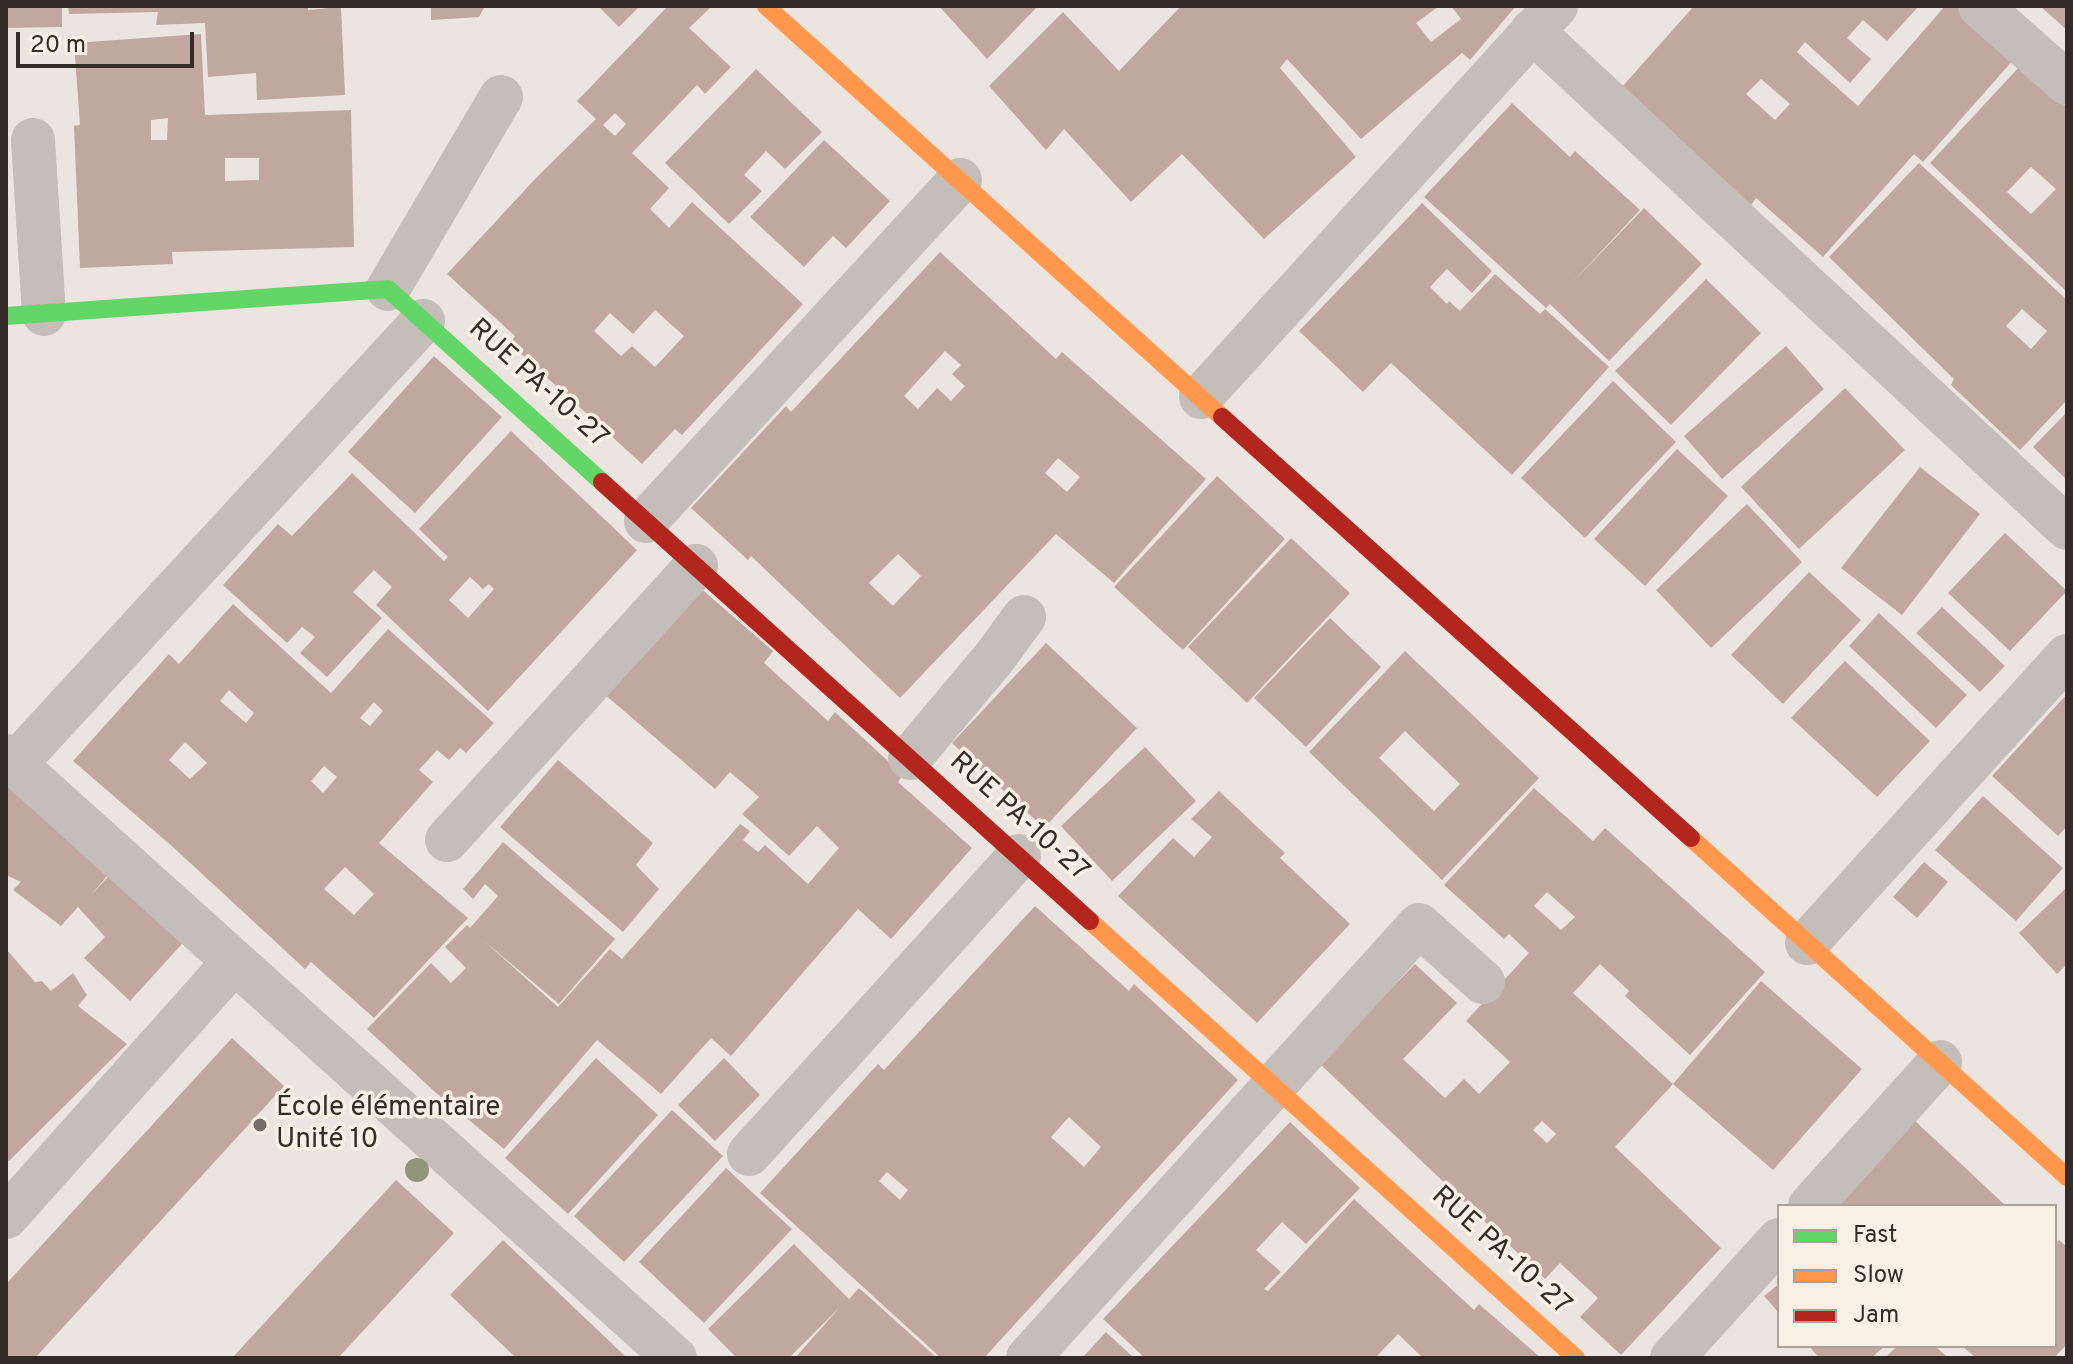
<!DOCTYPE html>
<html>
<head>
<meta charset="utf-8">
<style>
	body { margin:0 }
	#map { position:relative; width:2073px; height:1364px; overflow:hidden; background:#ece5df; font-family:Overpass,sans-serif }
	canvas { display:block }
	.frame { position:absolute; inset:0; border:8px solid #352b26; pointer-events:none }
	.legend { position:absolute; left:1777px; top:1204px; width:280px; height:144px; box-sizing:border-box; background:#f9f0e5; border:2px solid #aba199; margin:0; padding:10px 14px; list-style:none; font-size:24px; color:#352b26 }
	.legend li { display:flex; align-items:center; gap:16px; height:40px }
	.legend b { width:40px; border:2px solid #aba199 }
	.scale { position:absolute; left:16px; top:32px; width:178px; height:36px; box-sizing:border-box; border:4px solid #352b26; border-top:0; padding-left:10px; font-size:24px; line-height:28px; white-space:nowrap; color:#352b26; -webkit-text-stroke:6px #f9f0e5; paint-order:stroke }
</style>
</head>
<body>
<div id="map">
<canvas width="2073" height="1364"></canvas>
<div class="frame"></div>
<ul class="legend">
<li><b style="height:10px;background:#63d668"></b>Fast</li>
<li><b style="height:10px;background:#ff974d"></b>Slow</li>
<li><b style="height:10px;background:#b3261e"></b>Jam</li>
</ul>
<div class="scale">20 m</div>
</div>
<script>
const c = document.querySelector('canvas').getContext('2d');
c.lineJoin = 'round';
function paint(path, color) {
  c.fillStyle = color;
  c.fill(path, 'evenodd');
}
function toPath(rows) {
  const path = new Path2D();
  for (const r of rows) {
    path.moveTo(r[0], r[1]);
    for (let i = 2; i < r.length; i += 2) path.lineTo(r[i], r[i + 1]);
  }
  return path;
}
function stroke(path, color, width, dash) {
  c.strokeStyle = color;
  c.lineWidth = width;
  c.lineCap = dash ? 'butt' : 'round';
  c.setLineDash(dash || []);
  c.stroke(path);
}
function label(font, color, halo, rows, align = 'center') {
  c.font = font + ' Overpass,sans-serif';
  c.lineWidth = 7;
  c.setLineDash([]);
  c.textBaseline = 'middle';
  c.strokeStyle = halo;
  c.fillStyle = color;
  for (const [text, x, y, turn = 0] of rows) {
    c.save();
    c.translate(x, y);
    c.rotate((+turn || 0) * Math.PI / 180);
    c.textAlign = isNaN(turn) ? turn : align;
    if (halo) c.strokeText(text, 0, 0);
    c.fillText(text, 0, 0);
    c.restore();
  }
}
paint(toPath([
	[6,6,62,6,62,27,6,28],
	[68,6,308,6,308,10,341,7,345,95,257,100,256,73,208,77,205,23,156,25,158,12,69,14],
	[431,6,485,6,479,17,431,20],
	[598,6,640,6,619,27],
	[668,6,712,6,689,28,731,67,705,94,697,85,632,153,669,188,650,209,669,228,692,202,803,304,682,435,675,429,642,464,510,344,515,336,447,274,536,178,596,119,577,101],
	[615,113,626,124,615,136,603,125],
	[655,310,684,336,655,367,632,346,621,356,594,331,610,313,633,334],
	[939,6,1038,6,987,59],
	[1181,6,1439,6,1416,23,1431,42,1461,19,1451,6,1516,6,1470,60,1462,53,1361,139,1287,59,1280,68,1356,157,1264,239,1182,154,1131,202,1064,129,1046,150,989,86,1063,12,1119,71],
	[1694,6,1919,6,1887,41,1863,20,1847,38,1871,59,1850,83,1805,42,1797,52,1858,106,1945,6,1956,6,2015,58,1923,162,1914,154,1823,257,1756,198,1751,205,1621,88],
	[1761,79,1790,104,1775,120,1746,94],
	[2040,6,2067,6,2067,30],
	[201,34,205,115,351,110,354,247,172,252,173,264,80,268,74,126,80,125,74,43],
	[168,118,167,140,151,140,151,120],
	[225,158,259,158,259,180,225,181],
	[2020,66,2067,107,2067,292,1930,163],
	[2031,167,2056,189,2031,214,2007,192],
	[756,69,822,132,785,169,766,151,744,175,762,191,729,224,665,163],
	[1512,103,1570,157,1575,151,1640,210,1570,285,1644,208,1702,264,1609,361,1550,304,1546,308,1424,197],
	[824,140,890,201,846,248,833,236,804,267,750,217],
	[1919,163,2067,300,2067,400,2020,450,1951,385,1954,379,1829,257],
	[2022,309,2047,331,2031,349,2006,326],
	[1422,203,1492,271,1472,293,1447,269,1430,287,1447,304,1449,301,1460,311,1495,274,1540,314,1545,309,1609,367,1512,475,1391,363,1363,392,1299,331],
	[940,252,1056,359,1062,352,1206,479,1114,583,1056,534,900,698,751,556,748,560,691,508,786,406,791,412],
	[945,351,961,365,952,374,965,386,951,401,937,388,918,409,904,396],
	[1058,458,1080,477,1067,492,1045,473],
	[898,554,921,576,893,606,869,583],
	[1706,279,1761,333,1671,425,1615,371],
	[1786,346,1824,389,1722,479,1684,436],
	[434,356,502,417,415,513,348,452],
	[1613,381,1676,442,1585,538,1521,478],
	[1845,388,1905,450,1799,549,1741,487],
	[2067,412,2067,480,2033,447],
	[511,431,637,550,488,711,376,605,392,587,374,570,353,592,382,618,327,677,300,653,315,637,302,627,287,643,223,585,278,524,292,536,352,473,444,561,448,557,419,529],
	[470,577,483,589,489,584,494,589,468,618,449,600],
	[1677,449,1728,496,1645,586,1594,539],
	[1920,467,1980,514,1902,615,1841,568],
	[1217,476,1285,539,1183,650,1114,587],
	[1747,504,1802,562,1711,648,1656,590],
	[2005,533,2067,591,2010,651,1948,593],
	[1291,538,1350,593,1247,703,1188,647],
	[1809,572,1861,620,1783,704,1731,655],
	[697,585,773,651,764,663,828,721,835,712,903,775,898,782,972,848,891,939,858,909,731,1056,711,1038,661,1094,597,1040,504,1149,435,1092,367,1029,431,963,451,983,466,968,445,947,467,925,470,928,498,896,485,884,473,899,463,889,503,842,615,939,559,1004,483,940,558,1007,610,949,622,959,740,824,750,831,743,840,758,852,765,845,808,884,839,848,817,826,789,856,742,814,759,797,730,772,715,789,603,693],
	[233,604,331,693,388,629,494,723,466,753,460,748,449,760,437,750,419,770,433,782,379,843,468,918,374,1018,311,962,305,969,174,848,73,761,169,654,179,664],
	[229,690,254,713,246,723,220,701],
	[374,702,383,711,370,726,360,718],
	[185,742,207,763,190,779,169,760],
	[324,766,337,777,323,793,311,781],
	[345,867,374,894,354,915,324,889],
	[1942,607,2005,666,1980,692,1916,633],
	[1879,613,1967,695,1936,728,1849,646],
	[1330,618,1381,667,1306,747,1254,698],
	[1046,643,1137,728,1044,828,952,743],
	[1405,651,1539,778,1442,880,1309,752],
	[1405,731,1460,784,1434,811,1379,758],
	[1845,661,1930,741,1877,797,1791,718],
	[2067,694,2067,826,2058,836,1992,776],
	[1145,747,1196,801,1112,881,1061,826],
	[558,760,653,843,636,865,659,889,623,932,500,827],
	[6,777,112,870,91,895,118,866,192,933,130,1001,84,958,105,937,78,907,61,926,13,890,21,882,6,875],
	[1534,788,1593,841,1605,828,1765,972,1690,1055,1625,996,1629,991,1600,964,1573,993,1673,1084,1615,1147,1721,1248,1621,1355,1580,1317,1598,1298,1560,1263,1545,1279,1319,1063,1415,964,1457,1003,1403,1059,1445,1098,1464,1079,1479,1094,1510,1062,1466,1021,1529,953,1509,934,1504,939,1444,885],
	[1547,892,1575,917,1561,930,1534,906],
	[1542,1121,1556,1134,1547,1143,1533,1130],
	[1219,791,1285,853,1280,858,1350,924,1257,1023,1118,896,1173,838,1194,857,1212,837,1191,819],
	[1983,796,2063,868,2016,921,1935,850],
	[1924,862,1948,882,1917,918,1893,897],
	[2067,887,2067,964,2057,974,2019,933],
	[1035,906,1129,991,1134,984,1238,1080,984,1358,941,1358,760,1193,878,1064,884,1070],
	[1069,1117,1101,1147,1084,1167,1051,1137],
	[887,1172,908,1190,900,1200,879,1181],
	[6,949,35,982,42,981,51,991,73,973,87,995,78,1006,127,1044,9,1161,6,1158],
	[1761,981,1862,1069,1773,1170,1673,1084],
	[232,1038,284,1086,35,1358,6,1358,6,1284],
	[596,1058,658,1115,568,1214,505,1158],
	[724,1058,760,1095,715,1141,678,1105],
	[672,1110,723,1156,624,1262,574,1216],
	[1913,1119,2006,1206,1832,1206],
	[1290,1122,1360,1188,1306,1244,1282,1222,1256,1250,1281,1272,1264,1289,1268,1291,1354,1199,1474,1310,1479,1304,1541,1358,1423,1358,1398,1334,1377,1356,1379,1358,1145,1358,1103,1319],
	[726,1168,792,1229,704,1323,639,1262],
	[396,1180,454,1233,338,1358,232,1358],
	[503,1240,625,1356,623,1358,516,1358,450,1295],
	[2059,1240,2067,1247,2067,1344,2054,1358,1976,1358,1962,1346,2055,1346,2055,1244],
	[794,1244,849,1299,859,1288,937,1358,795,1358,840,1307,789,1358,737,1358,708,1329],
	[1779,1284,1779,1313,1764,1296],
	[1106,1332,1134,1358,1082,1358],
	[1809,1346,1885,1346,1871,1358,1819,1358],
	[1897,1346,1935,1346,1948,1358,1885,1358]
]), '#c0a8a0');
stroke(toPath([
	[1980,6,2067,83],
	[1532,31,2067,528],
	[33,140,44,314],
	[388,289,501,97],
	[1201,397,1556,6],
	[646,521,960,180],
	[6,756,675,1358],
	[910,758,994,658,1024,617],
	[15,764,423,321],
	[447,840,696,566],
	[1807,943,2067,656],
	[749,1154,1019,856],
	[1810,1206,1940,1062],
	[6,1217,234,962],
	[1028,1358,1419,925,1483,982],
	[1672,1358,1779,1240]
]), '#c5beb8', 44);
stroke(toPath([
	[6,316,388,289,602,482]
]), '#63d668', 18);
stroke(toPath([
	[766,6,1222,417],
	[1691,838,2067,1177],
	[1090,921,1576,1358]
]), '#ff974d', 18);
stroke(toPath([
	[1222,417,1691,838],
	[602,482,1090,921]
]), '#b3261e', 18);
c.fillStyle = '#90957b';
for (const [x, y] of [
	[417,1170]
]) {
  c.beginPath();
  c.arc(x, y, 12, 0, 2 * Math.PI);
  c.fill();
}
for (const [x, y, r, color] of [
	[260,1125,8,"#756c67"]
]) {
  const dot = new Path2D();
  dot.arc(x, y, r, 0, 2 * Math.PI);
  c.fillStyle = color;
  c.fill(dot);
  stroke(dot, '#f9f0e5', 3);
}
label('28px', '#352b26', '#f9f0e5', [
	["RUE PA-10-27",537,385,42],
	["RUE PA-10-27",1018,818,42],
	["RUE PA-10-27",1500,1252,42]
]);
label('28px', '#352b26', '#f9f0e5', [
	["École élémentaire",276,1109],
	["Unité 10",276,1141]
], 'left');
</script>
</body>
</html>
